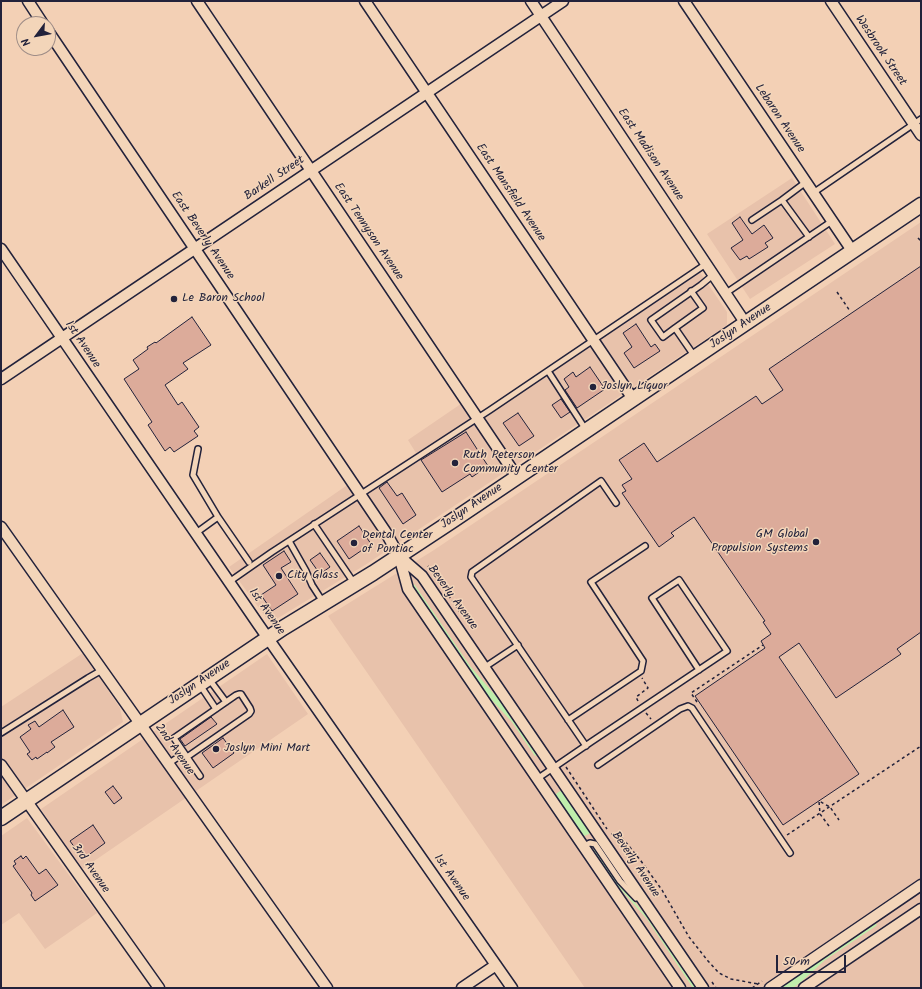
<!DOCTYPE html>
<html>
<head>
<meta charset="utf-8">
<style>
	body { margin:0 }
	#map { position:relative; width:922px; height:989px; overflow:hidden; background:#f3d0b5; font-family:Kalam,sans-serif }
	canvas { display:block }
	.frame { position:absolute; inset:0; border:2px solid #22223b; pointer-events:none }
	.north { position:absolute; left:16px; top:16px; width:40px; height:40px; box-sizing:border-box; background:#f3d5b9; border:1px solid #9f8d87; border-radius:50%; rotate:238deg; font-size:11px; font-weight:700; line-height:16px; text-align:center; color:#22223b }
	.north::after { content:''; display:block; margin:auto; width:14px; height:18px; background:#22223b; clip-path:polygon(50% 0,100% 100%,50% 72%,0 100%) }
	.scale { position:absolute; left:776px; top:955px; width:70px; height:18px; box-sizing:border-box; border:2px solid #22223b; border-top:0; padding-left:5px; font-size:12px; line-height:14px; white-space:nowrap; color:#22223b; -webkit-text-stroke:3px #f3d5b9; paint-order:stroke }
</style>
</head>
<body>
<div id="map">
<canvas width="922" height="989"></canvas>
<div class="frame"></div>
<div class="north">N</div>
<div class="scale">50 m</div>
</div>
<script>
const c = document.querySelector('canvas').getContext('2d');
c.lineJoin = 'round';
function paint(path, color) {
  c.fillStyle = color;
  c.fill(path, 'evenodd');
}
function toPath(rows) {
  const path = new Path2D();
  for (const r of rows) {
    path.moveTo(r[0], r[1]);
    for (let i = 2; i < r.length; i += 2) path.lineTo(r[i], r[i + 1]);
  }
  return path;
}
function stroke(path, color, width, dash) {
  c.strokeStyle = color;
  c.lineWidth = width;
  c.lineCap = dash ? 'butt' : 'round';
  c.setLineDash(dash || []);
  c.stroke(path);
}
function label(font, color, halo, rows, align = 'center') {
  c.font = font + ' Kalam,sans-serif';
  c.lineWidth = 3;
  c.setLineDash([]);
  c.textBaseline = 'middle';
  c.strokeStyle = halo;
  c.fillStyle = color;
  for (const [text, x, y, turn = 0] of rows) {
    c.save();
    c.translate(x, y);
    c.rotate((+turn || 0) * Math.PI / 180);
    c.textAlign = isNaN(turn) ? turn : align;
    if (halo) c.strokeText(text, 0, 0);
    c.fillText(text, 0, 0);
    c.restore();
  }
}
paint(toPath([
	[792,178,835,244,750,299,707,234],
	[921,222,921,988,585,988,328,616,434,550],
	[697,268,727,312,727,325,365,565,270,623,229,567,356,479,363,488,416,453,408,440,471,397,481,412],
	[83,653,120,708,123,722,1,805,1,707],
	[267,654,308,714,81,870,41,809],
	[27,818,97,913,45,949,19,913,1,925,1,836]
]), '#e8c2ab');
paint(toPath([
	[414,584,470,666,500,701,537,755,535,756,512,722,488,696,413,586],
	[560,791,562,792,590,832,589,834,584,836,556,796,556,794],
	[594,849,620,885,648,918,696,988,693,988,647,919,616,884,593,851],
	[875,924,877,924,876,926,825,960,801,982,793,988,780,988]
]), '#bfeeac');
const building = toPath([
	[740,217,752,234,764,225,773,238,765,243,768,247,749,259,747,256,740,260,731,248,743,240,732,223,740,217],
	[921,266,921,632,897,649,901,654,836,698,799,643,779,657,859,774,783,825,695,696,765,648,761,641,771,634,763,622,765,621,694,517,671,533,674,536,659,547,622,493,626,491,622,485,632,479,619,460,644,443,657,462,756,396,762,404,783,390,769,369,921,266],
	[192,317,211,345,183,363,188,369,165,385,178,405,182,402,199,427,194,431,198,436,174,452,170,447,165,451,148,425,152,422,124,379,139,369,133,360,148,349,147,347,155,342,156,343,192,317],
	[636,324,651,347,655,344,660,351,634,368,624,353,632,347,623,333,636,324],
	[590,367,605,389,577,408,565,390,569,387,564,379,573,372,576,377,590,367],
	[561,399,570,412,561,418,552,405,561,399],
	[518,413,534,436,519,446,503,423,518,413],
	[466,432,488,466,472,477,470,474,442,492,421,460,466,432],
	[387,482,397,496,402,493,416,515,403,524,379,488,387,482],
	[359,526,371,544,349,559,337,541,359,526],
	[284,551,291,562,281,568,298,594,272,611,261,595,276,585,263,565,284,551],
	[320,553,330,567,320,574,310,560,320,553],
	[63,710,74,727,51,742,55,747,47,753,47,752,37,759,36,757,32,760,27,754,30,752,20,737,31,729,28,725,35,721,39,727,63,710],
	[211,717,217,724,185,746,180,739,211,717],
	[223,738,234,753,213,768,202,753,223,738],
	[113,786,122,798,114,804,105,792,113,786],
	[93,825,105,843,83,859,70,841,93,825],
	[21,856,23,859,26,856,39,874,46,869,58,885,35,901,31,895,32,893,13,866,16,864,14,861,21,856]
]);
paint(building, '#dcab9a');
stroke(building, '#22223b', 1);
const lane = toPath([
	[806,182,782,200,809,237],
	[813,193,921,119],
	[752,220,782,200],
	[726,293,832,221],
	[675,328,703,308,691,291],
	[695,357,675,328,663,337,651,320,701,285,713,275],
	[548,371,586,430],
	[218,517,249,562],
	[314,524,354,583],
	[196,533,218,517,193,475,198,449],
	[289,541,306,571,312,585,323,602],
	[229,582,272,552,490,410,706,264],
	[485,667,518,645],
	[209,679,226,702],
	[200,685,216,709],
	[568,720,641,671,643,661,591,582,645,546],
	[1,733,88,678,102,670],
	[586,746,471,577,472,572,601,481,616,503],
	[187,757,249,714,251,711,250,708,241,694,239,694,236,695,174,738,176,741,200,776],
	[168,764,184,753],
	[598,765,680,709,688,706,692,708,790,853],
	[537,779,591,742,727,651,679,580,652,598,699,670],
	[583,846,590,843,595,844,620,881,636,898]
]);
const street = toPath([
	[28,1,43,24],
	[197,1,517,477],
	[365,1,633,399],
	[531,1,746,324],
	[684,1,853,252],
	[831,1,921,135],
	[48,31,385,531,399,556,408,589,680,988],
	[1,249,258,624,512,988],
	[1,379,563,1],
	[1,527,327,988],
	[399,556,422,576,703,988],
	[1,765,159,988],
	[462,988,496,965],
	[770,988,921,885],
	[804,988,921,909]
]);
const secondary = toPath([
	[1,818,283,628,373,573,452,521,921,205]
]);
stroke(lane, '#22223b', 8);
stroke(street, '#22223b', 13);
stroke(secondary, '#22223b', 17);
stroke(toPath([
	[918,238,921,241],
	[837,292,850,311],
	[428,566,460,612],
	[638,701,636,697,648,688,642,678],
	[697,702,691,693,763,645],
	[646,713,651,719],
	[566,767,607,829],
	[829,826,820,814,819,801,830,807,839,820],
	[611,834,617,834,624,840,641,861,662,890,689,937,708,961,719,973,731,979,758,984],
	[787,835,921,746],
	[712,982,716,988],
	[752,988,762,981]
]), '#22223b', 1.5, [3, 3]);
stroke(lane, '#f3d5b9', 5);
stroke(street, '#f3d5b9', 10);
stroke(secondary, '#f3d5b9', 14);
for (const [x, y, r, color] of [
	[174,299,4,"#22223b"],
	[593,387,4,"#22223b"],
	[455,463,4,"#22223b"],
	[816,542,4,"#22223b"],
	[354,543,4,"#22223b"],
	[279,576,4,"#22223b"],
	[216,749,4,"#22223b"]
]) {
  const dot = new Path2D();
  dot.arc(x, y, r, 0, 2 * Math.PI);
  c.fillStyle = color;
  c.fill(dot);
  stroke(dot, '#f3d5b9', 1.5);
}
label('12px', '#22223b', '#f3d5b9', [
	["Wesbrook Street",880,51,56],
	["Lebaron Avenue",779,119,56],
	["East Madison Avenue",650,155,56],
	["Barkell Street",275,179,-34],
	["East Mansfield Avenue",510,193,56],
	["East Tennyson Avenue",368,232,56],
	["East Beverly Avenue",202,236,56],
	["Joslyn Avenue",741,327,-34],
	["1st Avenue",82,345,56],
	["Joslyn Avenue",472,507,-34],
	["Beverly Avenue",452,598,54],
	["1st Avenue",266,612,55],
	["Joslyn Avenue",200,683,-34],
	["2nd Avenue",174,750,55],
	["Beverly Avenue",635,865,56],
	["3rd Avenue",90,869,55],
	["1st Avenue",451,878,55]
]);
label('12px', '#22223b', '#f3d5b9', [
	["Le Baron School",182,299],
	["Joslyn Liquor",601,387],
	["Ruth Peterson",463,456],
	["Community Center",463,470],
	["GM Global",808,535,"right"],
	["Propulsion Systems",808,549,"right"],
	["Dental Center",362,536],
	["of Pontiac",362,550],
	["City Glass",287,576],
	["Joslyn Mini Mart",224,749]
], 'left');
</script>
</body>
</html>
